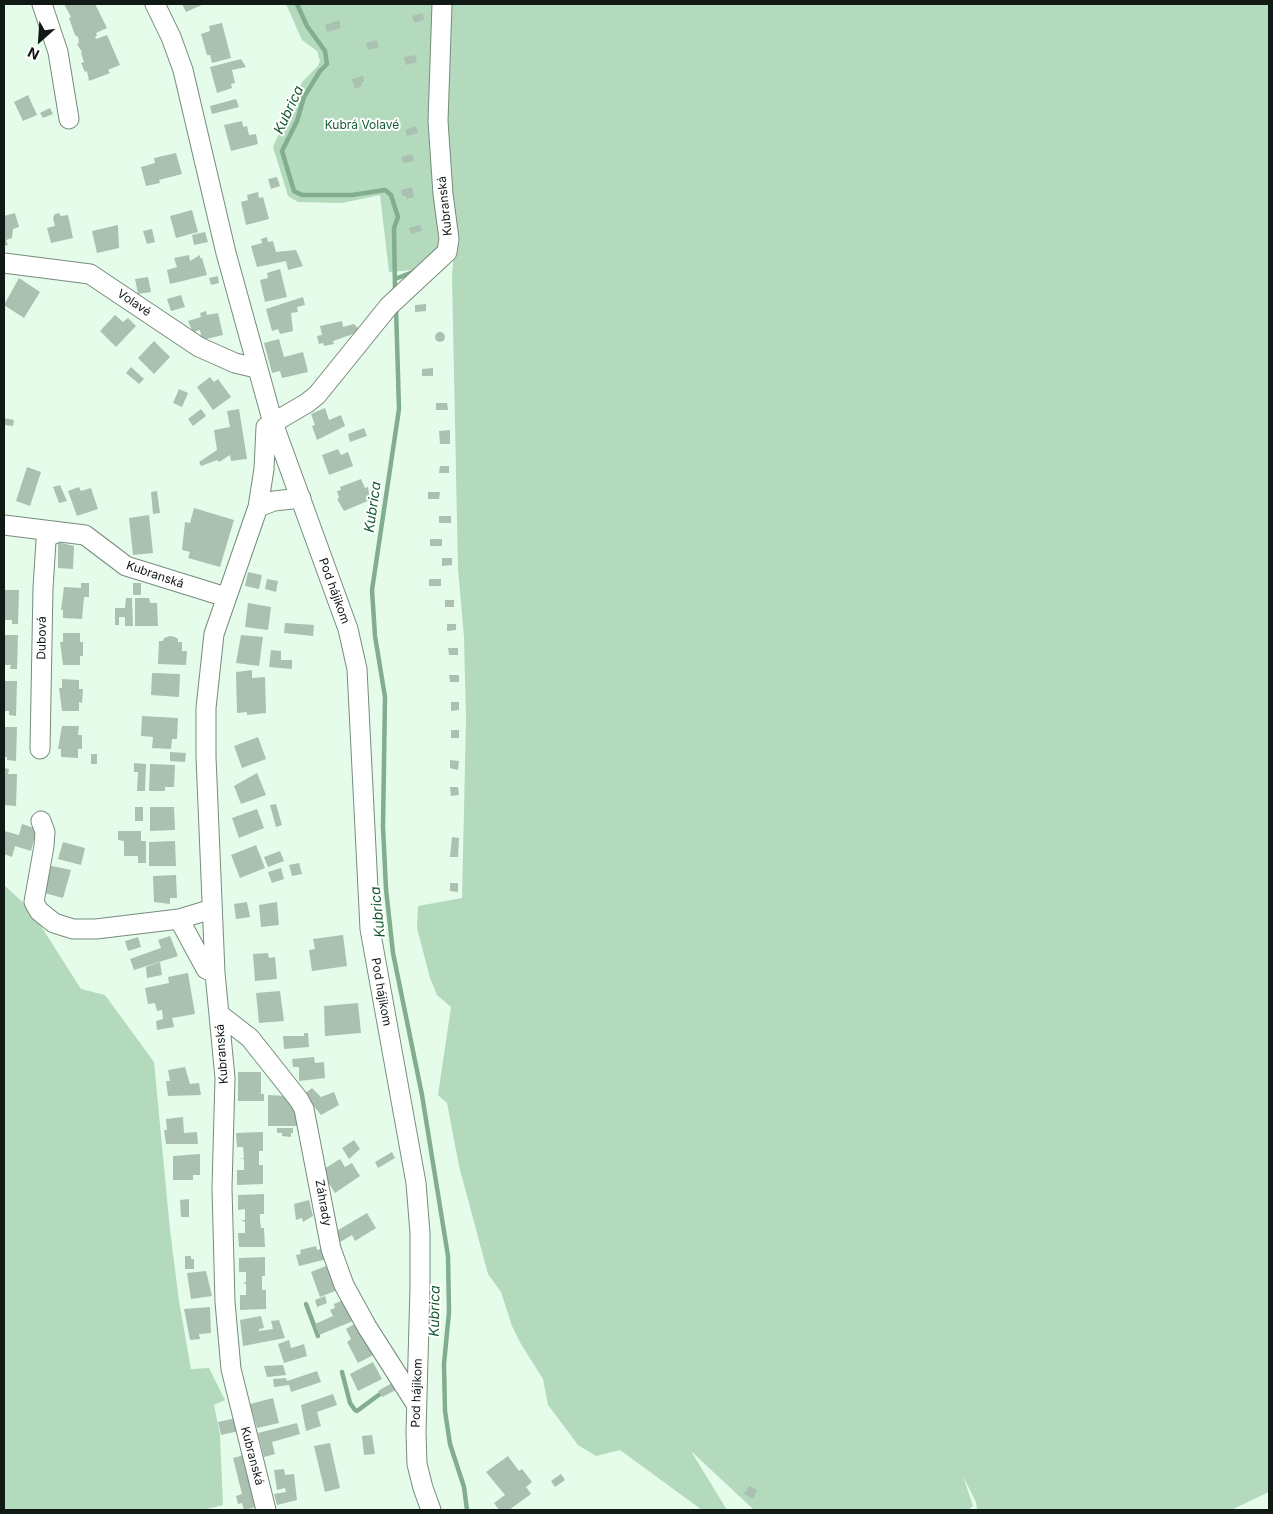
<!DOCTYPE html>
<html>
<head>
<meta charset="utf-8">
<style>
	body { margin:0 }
	#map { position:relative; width:1273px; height:1514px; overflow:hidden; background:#e5fceb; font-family:Inter,sans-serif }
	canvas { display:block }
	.frame { position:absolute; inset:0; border:5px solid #111914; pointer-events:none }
	.north { position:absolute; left:15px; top:15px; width:50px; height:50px; -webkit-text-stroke:4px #fff; paint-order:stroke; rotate:206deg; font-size:14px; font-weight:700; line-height:20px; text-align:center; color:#111914 }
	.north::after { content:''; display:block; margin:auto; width:18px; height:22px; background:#111914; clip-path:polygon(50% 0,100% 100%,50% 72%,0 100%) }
</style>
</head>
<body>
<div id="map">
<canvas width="1273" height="1514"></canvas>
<div class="frame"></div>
<div class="north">N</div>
</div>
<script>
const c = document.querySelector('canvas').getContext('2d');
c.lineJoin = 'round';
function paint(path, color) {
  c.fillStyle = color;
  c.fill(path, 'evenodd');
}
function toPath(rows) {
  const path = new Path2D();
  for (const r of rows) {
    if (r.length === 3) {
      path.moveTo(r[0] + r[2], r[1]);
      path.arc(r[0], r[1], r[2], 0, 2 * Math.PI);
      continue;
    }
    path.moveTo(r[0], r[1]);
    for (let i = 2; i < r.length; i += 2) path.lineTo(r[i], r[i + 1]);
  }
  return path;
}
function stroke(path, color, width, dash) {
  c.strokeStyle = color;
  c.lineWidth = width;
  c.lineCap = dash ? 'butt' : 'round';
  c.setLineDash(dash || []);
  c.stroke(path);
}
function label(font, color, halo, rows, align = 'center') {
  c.font = font + ' Inter,sans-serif';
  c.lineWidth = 4;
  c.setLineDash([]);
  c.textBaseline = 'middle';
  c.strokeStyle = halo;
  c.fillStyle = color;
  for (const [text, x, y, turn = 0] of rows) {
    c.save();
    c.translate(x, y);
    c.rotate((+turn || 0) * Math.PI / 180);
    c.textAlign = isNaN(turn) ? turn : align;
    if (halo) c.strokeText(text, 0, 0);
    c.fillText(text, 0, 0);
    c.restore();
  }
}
paint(toPath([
	[286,4,438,4,440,252,424,269,389,272,380,195,342,203,298,202,288,196,273,147,297,92,303,81,318,66,320,61,317,51,302,40],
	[447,4,1269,4,1269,1492,1231,1510,977,1510,976,1502,963,1476,973,1506,968,1510,754,1510,691,1451,727,1510,702,1510,620,1450,596,1456,578,1445,548,1405,543,1379,521,1344,512,1326,501,1292,488,1274,459,1166,447,1103,438,1095,451,1007,437,995,430,978,417,928,418,906,462,898,466,719,464,637,458,569,452,277,454,248,443,147],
	[4,885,30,909,81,989,105,995,154,1062,170,1230,179,1301,191,1369,209,1368,225,1400,214,1405,220,1435,223,1505,203,1510,4,1510]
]), '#b3dabd');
stroke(toPath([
	[297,4,307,26,325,51,327,64,320,71,304,97,297,121,282,151,294,191,302,195,352,195,385,190,391,195,398,217,394,228,395,289],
	[395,279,413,272],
	[396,308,399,409,372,590,375,636,385,697,383,827,386,889,393,953,422,1095,448,1256,449,1312,444,1364,445,1411,450,1444,464,1487,467,1510],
	[306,1304,318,1336],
	[342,1372,350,1403,355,1410,357,1411,380,1394]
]), '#82ad8e', 4.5);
paint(toPath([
	[64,4,95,4,107,28,96,33,97,36,95,37,96,39,107,35,120,65,108,70,110,73,89,81,87,71,85,72,81,63,84,62,81,53,82,52,77,44,79,43,78,37,75,35,69,18,71,17],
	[182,4,204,4,186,12],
	[423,13,424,20,414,23,412,16],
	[339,20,341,28,327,32,325,25],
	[222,23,231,58,212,63,210,55,207,55,201,34,210,31,209,26],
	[377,40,379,47,368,50,366,43],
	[415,55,417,62,406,65,404,57],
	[241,59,246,67,232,70,235,83,231,84,232,88,217,93,210,67],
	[363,76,364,82,361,83,362,86,355,89,352,79],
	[28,95,37,115,23,121,14,102],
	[236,99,239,107,212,114,210,106],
	[50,108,53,114,43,118,40,113],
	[242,121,243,127,247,126,249,135,256,134,258,144,231,151,224,125],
	[416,126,418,133,407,136,405,130],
	[176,153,182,174,159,180,160,183,146,186,141,167,155,163,154,158],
	[412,154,414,161,403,163,401,157],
	[277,177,280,186,271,189,268,179],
	[412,187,414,197,406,199,406,196,402,196,401,190],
	[258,192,259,198,263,197,269,219,246,225,241,202,248,200,247,195],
	[192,210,198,232,176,238,170,216],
	[15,213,19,227,13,229,12,238,6,240,8,245,4,246,4,216],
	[59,213,61,216,68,215,73,238,51,243,47,228,55,226,53,218,55,214],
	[118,225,119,248,97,253,92,231],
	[420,225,422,231,411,234,409,228],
	[152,229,155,242,147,244,143,231],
	[205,232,208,242,194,245,192,235],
	[267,237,268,242,273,241,276,252,296,250,303,266,288,270,286,261,257,267,251,246,262,243,261,239],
	[189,255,190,261,200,255,200,258,202,258,207,275,170,284,167,270,177,267,174,258],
	[280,269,287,297,265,302,260,280,268,278,267,273],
	[218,276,219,283,211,285,209,278],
	[148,277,151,292,138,294,135,279],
	[19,278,40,292,24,318,4,305],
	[181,295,185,307,171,311,167,299],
	[303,297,305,305,297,307,298,312,291,313,293,331,280,334,278,329,272,331,266,309],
	[426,304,426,311,415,312,415,305],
	[206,311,207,315,218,313,223,335,202,340,200,330,193,332,188,321,201,317,200,313],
	[115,315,123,322,128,318,136,326,116,347,100,331],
	[342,321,343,327,354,324,359,329,356,333,333,341,334,344,324,346,323,343,319,344,317,336,322,335,320,326],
	[440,337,5],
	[279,339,284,357,303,352,308,372,282,378,280,371,272,373,264,343],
	[154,341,170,357,154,374,138,358],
	[131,367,144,379,139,384,126,373],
	[433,368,433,376,422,376,422,369],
	[210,377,214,382,218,379,231,397,213,410,197,387],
	[179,389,188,393,182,407,173,403],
	[436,403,447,403,448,410,436,410],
	[325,408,329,420,341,415,345,426,317,440,312,426,315,425,311,414],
	[201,409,206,416,193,426,188,419],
	[239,409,247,459,231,461,230,455,219,462,217,460,201,466,199,462,217,450,214,430,230,427,227,411],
	[4,418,14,420,13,426,4,425],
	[364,428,367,436,350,442,348,434],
	[450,430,450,444,440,444,439,431],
	[338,449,341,455,348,452,353,466,329,475,322,455],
	[440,466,449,466,449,473,439,473],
	[27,467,41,472,30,506,16,501],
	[361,479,365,488,368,487,370,500,344,511,337,499,339,498,337,491,341,490,340,487],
	[60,485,67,501,59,503,53,487],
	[79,487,81,491,91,488,98,509,77,516,68,491],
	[157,491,160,513,153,514,151,492],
	[428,492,440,492,439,499,428,499],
	[194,508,234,520,220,567,188,558,190,552,182,550,185,522,190,523],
	[149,515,153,553,133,555,129,518],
	[439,516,451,516,451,523,439,523],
	[430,539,442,539,442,546,430,546],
	[58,542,74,546,73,569,58,568],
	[442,558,452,558,452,565,442,566],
	[248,572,262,575,259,589,245,586],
	[267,579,278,581,276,592,265,589],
	[429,579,441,579,441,586,429,586],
	[81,583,89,583,89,597,84,597,82,619,63,618,63,610,61,610,64,587,81,588],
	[133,583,141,583,141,595,133,595],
	[4,590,19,590,18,624,12,624,12,620,4,620],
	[126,598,132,598,133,626,125,626,125,617,119,617,119,625,115,625,115,608,125,608],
	[135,598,149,598,150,603,157,603,158,626,135,626],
	[445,600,454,600,454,607,445,607],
	[248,603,271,607,268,630,245,627],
	[285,623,314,625,313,636,284,633],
	[447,624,456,624,456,630,447,631],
	[63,633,80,633,80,642,83,642,83,656,80,656,80,665,63,665,60,642,63,642],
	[4,635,18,635,17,669,10,669,11,665,4,665],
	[241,635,263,637,259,666,236,663],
	[170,636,175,637,178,639,178,642,182,642,182,651,187,651,186,665,158,664,159,641,163,641,164,638],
	[448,648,458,648,458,655,449,655],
	[271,650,281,651,281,660,292,660,292,669,269,667],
	[252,670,252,678,265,677,266,713,247,715,247,712,237,713,236,672],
	[152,673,180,674,179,697,151,695],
	[449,675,459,675,459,682,450,682],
	[62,679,79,680,79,689,83,689,82,703,79,702,79,711,62,711,59,688,62,688],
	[4,681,17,681,16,716,9,715,9,711,4,711],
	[451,702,459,702,459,710,451,711],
	[142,716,178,718,177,739,172,739,171,749,152,748,153,737,141,736],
	[62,726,79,726,78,735,82,735,82,749,78,749,78,758,61,757,61,749,58,749],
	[4,727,17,727,16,761,7,760,7,757,4,757],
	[451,730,459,730,459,738,451,738],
	[258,737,266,759,242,768,234,746],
	[170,752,186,753,185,762,170,761],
	[91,754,97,754,97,764,91,764],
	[450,760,459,761,458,770,450,768],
	[134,763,146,764,145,791,137,791,138,772,134,772],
	[150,764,175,765,174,787,165,787,165,791,149,791],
	[4,768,9,769,8,774,17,774,16,806,4,805],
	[257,773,266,795,241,804,234,786],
	[450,787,458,787,459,795,451,796],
	[276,804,282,825,276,827,270,805],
	[135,807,143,807,143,821,135,821],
	[150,807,174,807,175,830,150,831],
	[257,809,264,828,239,838,232,818],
	[22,824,37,829,31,851,15,846,12,857,4,854,4,831,19,835],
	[118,831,141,831,141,841,146,841,146,863,138,863,138,856,124,856,124,841,118,840],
	[452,837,459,838,458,857,450,857],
	[175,841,176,866,149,866,149,842],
	[63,842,85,848,81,865,58,859],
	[256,845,265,868,240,878,231,855],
	[280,851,284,861,268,867,264,857],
	[299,863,302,874,292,876,289,865],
	[47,865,71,870,63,898,41,892],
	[281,868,284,879,272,883,268,872],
	[176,875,177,898,170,898,170,904,154,902,153,876],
	[450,883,458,883,458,892,450,891],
	[247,902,250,917,236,919,234,904],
	[277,902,279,925,261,927,259,905],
	[343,935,347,966,312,971,309,950,315,949,313,939],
	[170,936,178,956,134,970,130,959,161,948,158,940],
	[138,937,141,947,128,951,125,941],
	[268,953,269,958,275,957,277,979,255,981,253,954],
	[160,962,162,975,147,978,146,967],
	[188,973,195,1014,172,1018,174,1027,157,1030,156,1021,163,1019,162,1010,157,1011,155,1003,148,1004,145,988,169,983,168,977],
	[280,991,284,1021,259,1023,256,993],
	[358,1003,361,1033,325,1036,324,1006],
	[304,1033,308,1033,309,1047,284,1049,283,1036,304,1036],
	[314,1057,315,1063,324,1062,325,1078,299,1081,299,1067,293,1067,292,1059],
	[185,1067,190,1084,199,1083,201,1095,168,1096,166,1081,170,1081,168,1070],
	[238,1072,261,1072,261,1094,264,1094,264,1101,238,1101],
	[312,1088,321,1097,334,1092,339,1105,321,1115,304,1094],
	[268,1095,286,1096,298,1115,301,1126,268,1126],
	[183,1117,184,1133,197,1132,198,1144,166,1144,164,1130,167,1130,166,1119],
	[277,1128,293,1128,293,1133,291,1133,291,1137,282,1136,282,1133,277,1133],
	[263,1132,263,1151,259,1151,259,1165,263,1165,263,1184,237,1185,237,1170,244,1170,244,1159,240,1158,244,1158,243,1147,237,1147,236,1133],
	[354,1140,360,1149,349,1159,342,1148],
	[392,1152,395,1158,378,1168,375,1162],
	[200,1154,200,1175,193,1175,193,1180,173,1180,173,1156],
	[340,1159,345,1167,352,1163,360,1176,335,1193,324,1176,327,1174,324,1169],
	[264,1194,264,1214,260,1214,260,1220,261,1228,264,1228,265,1247,239,1247,238,1233,245,1233,245,1222,241,1220,245,1220,245,1209,238,1210,238,1195],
	[189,1199,189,1217,181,1217,180,1200],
	[309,1200,313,1216,303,1222,302,1218,296,1220,294,1204],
	[367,1213,376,1228,355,1241,352,1235,340,1242,335,1232],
	[316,1246,317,1250,324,1248,327,1259,299,1266,296,1255,301,1254,300,1250],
	[185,1256,191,1256,191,1259,194,1259,194,1269,185,1269],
	[265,1257,265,1276,262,1276,262,1290,266,1290,266,1309,240,1310,240,1295,246,1295,246,1284,243,1283,246,1282,246,1272,239,1272,239,1258],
	[331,1264,340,1289,320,1297,311,1272],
	[206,1271,212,1296,191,1299,187,1273],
	[325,1296,327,1303,317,1307,315,1300],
	[343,1300,353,1321,319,1335,315,1324,333,1316,330,1310,335,1308,334,1304],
	[210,1307,211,1333,199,1334,200,1339,190,1340,184,1309],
	[261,1316,264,1328,259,1329,259,1331,273,1329,271,1321,279,1320,285,1338,243,1346,240,1320],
	[356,1323,373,1355,358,1363,347,1342,351,1339,346,1329],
	[289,1340,291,1348,304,1344,307,1356,284,1363,278,1344],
	[373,1362,382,1379,358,1391,350,1374],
	[283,1365,286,1375,267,1377,264,1366],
	[317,1371,321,1382,291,1392,289,1385,274,1387,273,1379,286,1378,287,1381],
	[392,1383,396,1390,382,1397,378,1391],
	[333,1394,337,1405,317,1412,321,1426,306,1431,301,1405],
	[273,1398,279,1423,257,1428,250,1404],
	[236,1418,239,1431,221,1435,218,1422],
	[297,1423,300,1434,272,1442,275,1454,264,1457,258,1433],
	[372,1435,375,1454,364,1455,362,1436],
	[330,1443,340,1488,325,1492,314,1446],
	[244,1455,256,1507,244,1510,242,1503,238,1504,236,1496,242,1494,233,1458],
	[508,1456,519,1471,522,1469,532,1482,526,1487,531,1494,509,1510,499,1510,494,1503,505,1495,486,1472],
	[284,1469,285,1475,294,1474,297,1500,277,1505,274,1494,286,1492,285,1488,277,1490,274,1470],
	[561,1474,565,1480,555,1487,551,1481],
	[749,1486,757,1490,753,1499,744,1494]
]), '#aac0b0');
const minor = toPath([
	[42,4,58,52,69,119],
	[155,4,171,37,183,70,226,253,273,423,348,629,357,669,370,929,416,1183,420,1233,420,1287,416,1432,417,1464,423,1488,431,1510],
	[4,263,90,274,199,347,235,363,256,368],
	[258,507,274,501,301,498],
	[4,525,85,535,126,566,226,597],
	[40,749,43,588,46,541,49,536,56,533],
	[41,821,45,832,44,846,34,902,39,911,54,923,73,929,96,929,179,919,212,909],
	[179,919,206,969,215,973],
	[219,1014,250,1038,299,1100,304,1109,331,1249,344,1285,367,1327,416,1404],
	[266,1510,231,1369,225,1302,222,1188,225,1078,215,973,206,757,206,708,214,634,258,507,264,469,266,427,307,403,317,395,389,306,447,252,449,239,443,194,438,121,442,4]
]);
stroke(minor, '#778b7c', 21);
stroke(minor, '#fff', 19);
label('12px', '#175c34', '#fff', [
	["Kubrá Volavé",362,125]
]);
label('12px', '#111914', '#fff', [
	["Kubranská",445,206,-96],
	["Volavé",134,303,34],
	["Kubranská",155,575,19],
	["Pod hájikom",334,591,70],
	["Dubová",42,638,-89],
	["Pod hájikom",381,992,80],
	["Kubranská",222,1054,-94],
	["Záhrady",323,1203,80],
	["Pod hájikom",417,1393,-88],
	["Kubranská",252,1456,75]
]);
label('italic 14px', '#145a31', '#fff', [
	["Kubrica",289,110,-65],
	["Kubrica",373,507,-82],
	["Kubrica",378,912,-96],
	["Kubrica",435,1311,-89]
]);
</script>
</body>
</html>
